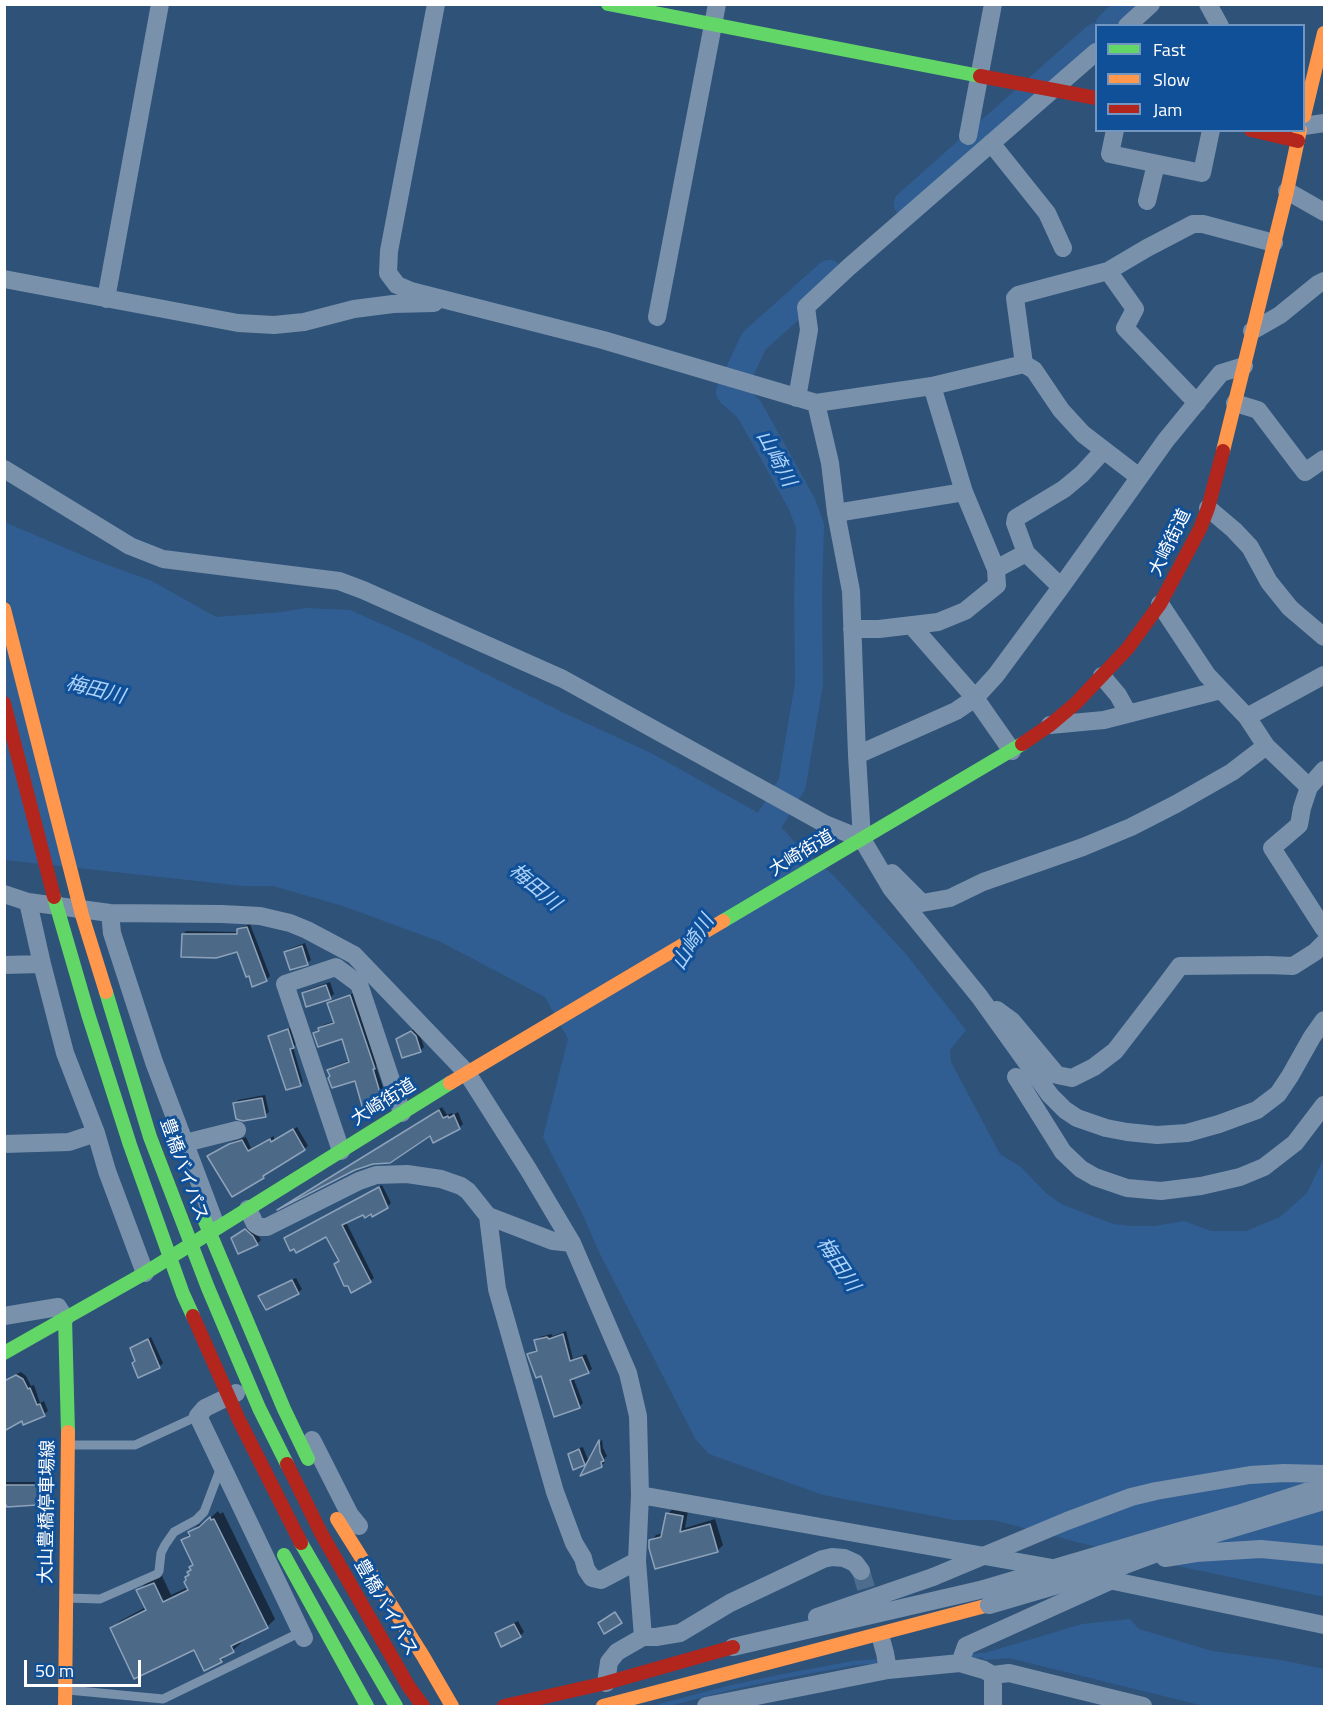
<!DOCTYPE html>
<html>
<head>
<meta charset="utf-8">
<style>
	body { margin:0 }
	#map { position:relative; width:1329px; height:1711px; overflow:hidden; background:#2f5279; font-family:"Titillium Web",sans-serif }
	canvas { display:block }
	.frame { position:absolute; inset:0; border:6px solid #fff; pointer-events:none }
	.legend { position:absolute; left:1095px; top:24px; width:210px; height:108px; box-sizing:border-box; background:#105098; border:2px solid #7096c1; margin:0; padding:8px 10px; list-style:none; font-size:18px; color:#fff }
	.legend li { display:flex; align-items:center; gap:12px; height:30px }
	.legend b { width:30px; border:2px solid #7096c1 }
	.scale { position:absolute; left:24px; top:1660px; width:117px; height:27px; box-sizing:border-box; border:3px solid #fff; border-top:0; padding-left:8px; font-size:18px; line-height:21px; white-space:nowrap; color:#fff; -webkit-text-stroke:4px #105098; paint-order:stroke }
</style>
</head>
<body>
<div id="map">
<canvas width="1329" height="1711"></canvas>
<div class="frame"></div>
<ul class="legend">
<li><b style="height:8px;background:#63d668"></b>Fast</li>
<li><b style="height:8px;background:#ff974d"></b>Slow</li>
<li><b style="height:8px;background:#b3261e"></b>Jam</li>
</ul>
<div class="scale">50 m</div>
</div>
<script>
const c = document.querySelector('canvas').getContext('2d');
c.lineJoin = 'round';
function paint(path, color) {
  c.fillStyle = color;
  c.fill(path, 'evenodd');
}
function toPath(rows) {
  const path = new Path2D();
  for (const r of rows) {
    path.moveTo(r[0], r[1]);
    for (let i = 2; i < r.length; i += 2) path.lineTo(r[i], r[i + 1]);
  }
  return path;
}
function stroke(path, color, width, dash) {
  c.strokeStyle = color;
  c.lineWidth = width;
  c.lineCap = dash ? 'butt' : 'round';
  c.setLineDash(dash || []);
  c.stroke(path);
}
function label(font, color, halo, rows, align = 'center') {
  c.font = font + ' "Titillium Web","Noto Sans JP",sans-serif';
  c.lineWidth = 6;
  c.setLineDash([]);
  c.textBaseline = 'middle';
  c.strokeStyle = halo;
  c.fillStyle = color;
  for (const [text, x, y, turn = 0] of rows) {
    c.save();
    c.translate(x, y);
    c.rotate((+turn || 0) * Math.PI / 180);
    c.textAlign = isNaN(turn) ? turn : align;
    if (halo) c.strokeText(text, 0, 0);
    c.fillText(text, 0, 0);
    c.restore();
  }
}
paint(toPath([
	[4,522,89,558,152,581,216,617,282,612,305,608,350,610,420,641,560,711,651,753,762,815,785,831,799,847,807,852,835,877,905,953,966,1030,950,1050,951,1062,1000,1154,1021,1167,1046,1193,1061,1204,1113,1224,1131,1226,1155,1226,1184,1221,1211,1231,1246,1231,1280,1217,1307,1193,1324,1158,1324,1597,1126,1555,994,1520,954,1520,823,1495,709,1454,696,1440,600,1254,581,1211,543,1137,568,1039,545,997,441,942,343,906,273,886,243,886,5,860],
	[1130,1619,1139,1629,1212,1651,1281,1660,1324,1669,1324,1706,1204,1706,1009,1658,983,1660,985,1653,1082,1624]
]), '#315e92');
paint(toPath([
	[250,924,270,976,266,980,238,950,183,934,186,931,239,932,242,927],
	[305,943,311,960,307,963,285,953,289,949],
	[330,982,334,994,330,998,303,993,307,990],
	[354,993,378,1064,376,1066,384,1091,382,1093,385,1102,381,1105,356,1079,329,1070,332,1067,350,1060,343,1037,315,1034,323,1025,335,1021,328,1003,332,1000],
	[291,1028,296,1044,293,1047,303,1082,300,1084,270,1037,272,1034],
	[416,1029,419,1032,424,1047,420,1051,398,1039,408,1031],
	[265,1095,269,1112,265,1115,235,1103,238,1100],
	[442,1107,447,1115,452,1113,453,1115,458,1112,463,1124,459,1128,430,1134,376,1149],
	[297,1127,308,1146,263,1177,233,1195,209,1156,234,1141,246,1137,251,1148,274,1136,274,1140],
	[382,1185,391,1203,387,1207,364,1213,346,1222,374,1278,370,1281,336,1264,340,1260,327,1235,286,1238,290,1235],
	[250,1228,257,1233,261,1240,257,1244,235,1237],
	[296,1278,302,1289,298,1293,266,1308,260,1296,264,1293],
	[566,1331,573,1359,586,1354,592,1369,588,1372,573,1377,583,1403,579,1407,542,1375,529,1355,533,1351,539,1349,536,1340,540,1337,551,1334,553,1336],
	[151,1337,163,1363,159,1367,137,1361,131,1349,135,1345],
	[21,1372,26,1376,31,1386,34,1385,40,1403,44,1401,48,1411,44,1414,22,1419,4,1428,4,1380],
	[602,1439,603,1448,607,1456,604,1459,605,1462,601,1466,583,1473],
	[583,1447,588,1460,585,1463,574,1468,570,1454,573,1450],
	[4,1482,47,1482,47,1495,36,1503,4,1499],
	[673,1508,688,1511,685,1528,715,1519,723,1545,717,1551,651,1541,656,1535,663,1533,668,1514],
	[218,1511,220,1514,223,1512,275,1619,267,1627,240,1640,241,1643,221,1661,194,1648,112,1628,120,1621,146,1607,138,1591,146,1583,162,1576,171,1595,188,1587,190,1574,194,1564,183,1540,198,1525,208,1520],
	[518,1621,524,1632,520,1636,496,1634,500,1630]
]), '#0007');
stroke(toPath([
	[967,1656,988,1655],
	[660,1706,733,1687,785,1676,854,1663,883,1661]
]), '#315e92', 4.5);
stroke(toPath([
	[1109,26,1132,4],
	[908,204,1096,37],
	[749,854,792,784,809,684,808,595,810,526,802,504,749,409,730,392,754,341,829,274]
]), '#315e92', 28);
const building = toPath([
	[247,927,267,981,252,987,249,976,246,977,237,952,216,958,181,957,182,934,237,934,237,929,247,927],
	[302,946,308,965,290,970,284,952,302,946],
	[326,985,331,999,306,1007,302,993,326,985],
	[350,995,375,1069,373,1069,381,1096,379,1097,382,1106,364,1113,355,1081,332,1088,328,1078,330,1076,327,1070,349,1062,342,1039,318,1047,313,1033,319,1031,318,1028,334,1023,327,1003,350,995],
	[288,1029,294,1048,290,1049,301,1086,286,1090,268,1036,288,1029],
	[411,1031,416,1036,421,1052,402,1058,396,1039,411,1031],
	[262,1098,266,1117,243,1121,236,1119,233,1103,262,1098],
	[439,1110,443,1118,448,1116,449,1118,454,1115,460,1129,433,1143,430,1136,390,1163,373,1164,355,1170,277,1210,439,1110],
	[293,1129,305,1150,263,1176,264,1178,232,1197,207,1156,229,1144,242,1140,248,1151,270,1139,271,1142,293,1129],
	[379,1187,388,1208,372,1217,371,1214,365,1218,363,1215,342,1225,371,1282,351,1293,348,1286,344,1286,334,1264,339,1261,326,1237,296,1253,294,1249,290,1251,284,1238,379,1187],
	[245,1229,253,1236,258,1245,238,1254,231,1238,245,1229],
	[292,1280,299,1294,266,1310,258,1296,292,1280],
	[563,1334,570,1361,582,1357,589,1373,570,1380,580,1408,554,1417,541,1376,536,1378,527,1354,537,1351,534,1340,547,1337,549,1339,563,1334],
	[148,1339,160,1368,138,1378,132,1363,135,1361,130,1348,148,1339],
	[16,1375,23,1379,28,1389,30,1388,37,1405,40,1404,45,1416,23,1425,22,1421,4,1431,4,1381,16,1375],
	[599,1440,600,1452,604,1461,601,1462,602,1467,580,1476,599,1440],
	[579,1449,585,1465,573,1470,568,1454,579,1449],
	[4,1485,43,1485,44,1500,37,1500,37,1505,7,1507,4,1502,4,1485],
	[666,1513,683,1516,680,1532,710,1524,718,1552,655,1569,649,1548,649,1540,661,1537,666,1513],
	[210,1517,211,1520,214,1519,268,1628,231,1646,234,1652,220,1659,222,1662,204,1671,194,1650,134,1679,110,1628,146,1610,136,1590,154,1583,163,1602,188,1590,184,1582,186,1580,185,1577,189,1575,187,1572,191,1570,189,1567,193,1565,181,1540,190,1536,188,1532,199,1527,210,1517],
	[615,1612,622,1623,604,1634,598,1623,615,1612],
	[514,1624,521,1637,501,1647,495,1633,514,1624]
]);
paint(building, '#4d6988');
stroke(building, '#8da2b9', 1.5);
stroke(toPath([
	[861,1571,873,1612]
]), '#4e6c8d', 18, [18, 9]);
stroke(toPath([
	[70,1445,135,1445,198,1416],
	[67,1598,100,1599,157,1574,159,1571,161,1553,165,1545,174,1532,196,1520,204,1512,221,1467],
	[68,1690,163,1699,301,1632]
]), '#7991ab', 9);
stroke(toPath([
	[436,4,389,251,388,273,397,285,411,291,603,340,816,403,830,463,836,513,851,591,857,755,862,839,891,888,979,996,1050,1095,1065,1110,1077,1118,1106,1128,1127,1132,1157,1135,1187,1133,1219,1124,1257,1110,1278,1094,1290,1076,1312,1037,1324,1020],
	[1208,4,1220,26],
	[1127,26,1151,4],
	[1304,126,1324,123],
	[1115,130,1110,154,1202,173,1211,130],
	[968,136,993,4],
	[991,143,1047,213,1063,248],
	[1287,191,1324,212],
	[1147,201,1156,164],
	[1108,271,1135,309,1125,328,1197,403],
	[4,279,238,323,274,325,304,322,354,309,393,304,434,303],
	[106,299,160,4],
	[657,317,717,4],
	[1252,331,1280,315,1318,284,1324,281],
	[1024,364,1015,298,1018,295,1108,271,1147,248,1193,224,1203,224,1274,243],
	[797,398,809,330,806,307,849,267,1096,52],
	[816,403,932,386,1024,364,1034,370,1061,410,1083,434,1139,477],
	[1235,403,1258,410,1305,472,1324,459],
	[4,469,130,546,163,559,339,581,363,590,563,679,825,824,862,839],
	[1208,508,1234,530,1250,547,1269,582,1290,608,1324,637],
	[836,513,964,492],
	[996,569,1026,553],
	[1061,587,1026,553,1015,523,1016,518,1064,489,1082,474,1104,450],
	[1160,604,1207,675,1247,717,1266,746,1309,787],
	[912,626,975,698,1012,751],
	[852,629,879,629,938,622,965,611,997,585,996,569,964,492,932,386],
	[1102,676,1118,695,1128,713],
	[1247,717,1324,675],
	[1050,725,1104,720,1221,690],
	[857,755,956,711,975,698,996,675,1061,587,1166,440,1221,373,1244,366],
	[1324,770,1309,787,1302,808,1299,825,1272,848,1324,929],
	[892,873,922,903,950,898,983,882,1083,847,1131,827,1176,804,1232,772,1266,746],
	[4,894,28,902,110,913,222,914,260,916,290,923,307,930,354,955,467,1073,528,1169,572,1243,628,1373,638,1416,640,1495,637,1561,643,1637],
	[28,902,42,964],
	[110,913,112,933,154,1062,216,1226],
	[4,965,42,964,65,1053,96,1133],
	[997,1010,1012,1021,1057,1075,1072,1078,1094,1067,1115,1051,1162,990,1180,966,1268,965,1293,966,1315,952,1324,943],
	[1016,1077,1063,1152,1081,1169,1095,1177,1127,1188,1161,1191,1201,1186,1240,1177,1264,1167,1295,1143,1324,1105],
	[185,1143,237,1130],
	[4,1144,69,1142,96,1133,107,1171,145,1273],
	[341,1151,285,984,336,967,359,984,402,1113],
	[248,1209,255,1224,260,1227,267,1227,359,1181,376,1175,407,1174,441,1179,461,1186,468,1191,488,1216,553,1241,572,1243],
	[488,1216,497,1289,555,1492,574,1543,583,1558,586,1569,592,1578,601,1580,637,1561],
	[4,1316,58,1307,65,1318],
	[236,1393,205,1408,198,1416,304,1638],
	[312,1440,350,1515,359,1526],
	[640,1495,1058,1569],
	[1165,1558,1196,1553,1261,1549,1324,1555],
	[1122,1566,1184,1543,1324,1501],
	[1085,1575,1324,1625],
	[817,1617,933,1577],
	[882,1642,885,1653,888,1670],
	[733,1647,984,1589],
	[960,1663,966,1646,1112,1580],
	[993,1675,993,1706],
	[606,1683,609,1662,617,1652,643,1637,656,1637,680,1633,730,1603,823,1559,832,1557,844,1558,855,1563,861,1571],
	[706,1706,888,1670,960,1663,984,1670,993,1675,1009,1673,1143,1706]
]), '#7991ab', 18);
stroke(toPath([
	[608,4,980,76],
	[723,921,1022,744],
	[65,1318,68,1432],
	[4,1353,145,1273,450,1083],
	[284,1555,367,1706]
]), '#63d668', 14);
stroke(toPath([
	[1304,116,1324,33],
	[1223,451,1287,191,1300,130],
	[450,1083,723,921],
	[337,1519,423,1656,452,1706],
	[65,1706,68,1432],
	[603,1706,989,1605]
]), '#ff974d', 14);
stroke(toPath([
	[980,76,1096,98],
	[1251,130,1298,141],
	[1022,744,1050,725,1076,703,1128,648,1160,604,1200,529,1208,508,1223,451],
	[504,1706,606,1683,733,1647]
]), '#b3261e', 14);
stroke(toPath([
	[933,1577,1067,1521,1131,1497,1156,1491,1250,1475,1284,1473,1324,1474],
	[984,1589,1238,1514,1324,1486],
	[989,1605,1122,1566]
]), '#7991ab', 18);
stroke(toPath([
	[54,897,88,1014,130,1145,183,1294,193,1316],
	[106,992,150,1137,208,1288,259,1408,287,1464],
	[204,1219,284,1409,308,1459],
	[301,1543,396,1706]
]), '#63d668', 14);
stroke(toPath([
	[4,609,82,915,106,992]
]), '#ff974d', 14);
stroke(toPath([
	[4,703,54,897],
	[193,1316,239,1420,301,1543],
	[287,1464,321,1533,409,1687,423,1706]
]), '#b3261e', 14);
label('18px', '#fff', '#105098', [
	["大崎街道",1171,543,-64],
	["大崎街道",802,854,-31],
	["大崎街道",384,1103,-32],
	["豊橋バイパス",183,1170,70],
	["大山豊橋停車場線",48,1512,-89],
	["豊橋バイパス",385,1608,60]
]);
label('italic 20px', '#add3fb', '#105098', [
	["山崎川",775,459,62],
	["梅田川",95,691,14],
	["梅田川",534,888,40],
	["山崎川",694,943,-58],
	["梅田川",837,1265,56]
]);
</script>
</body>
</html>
